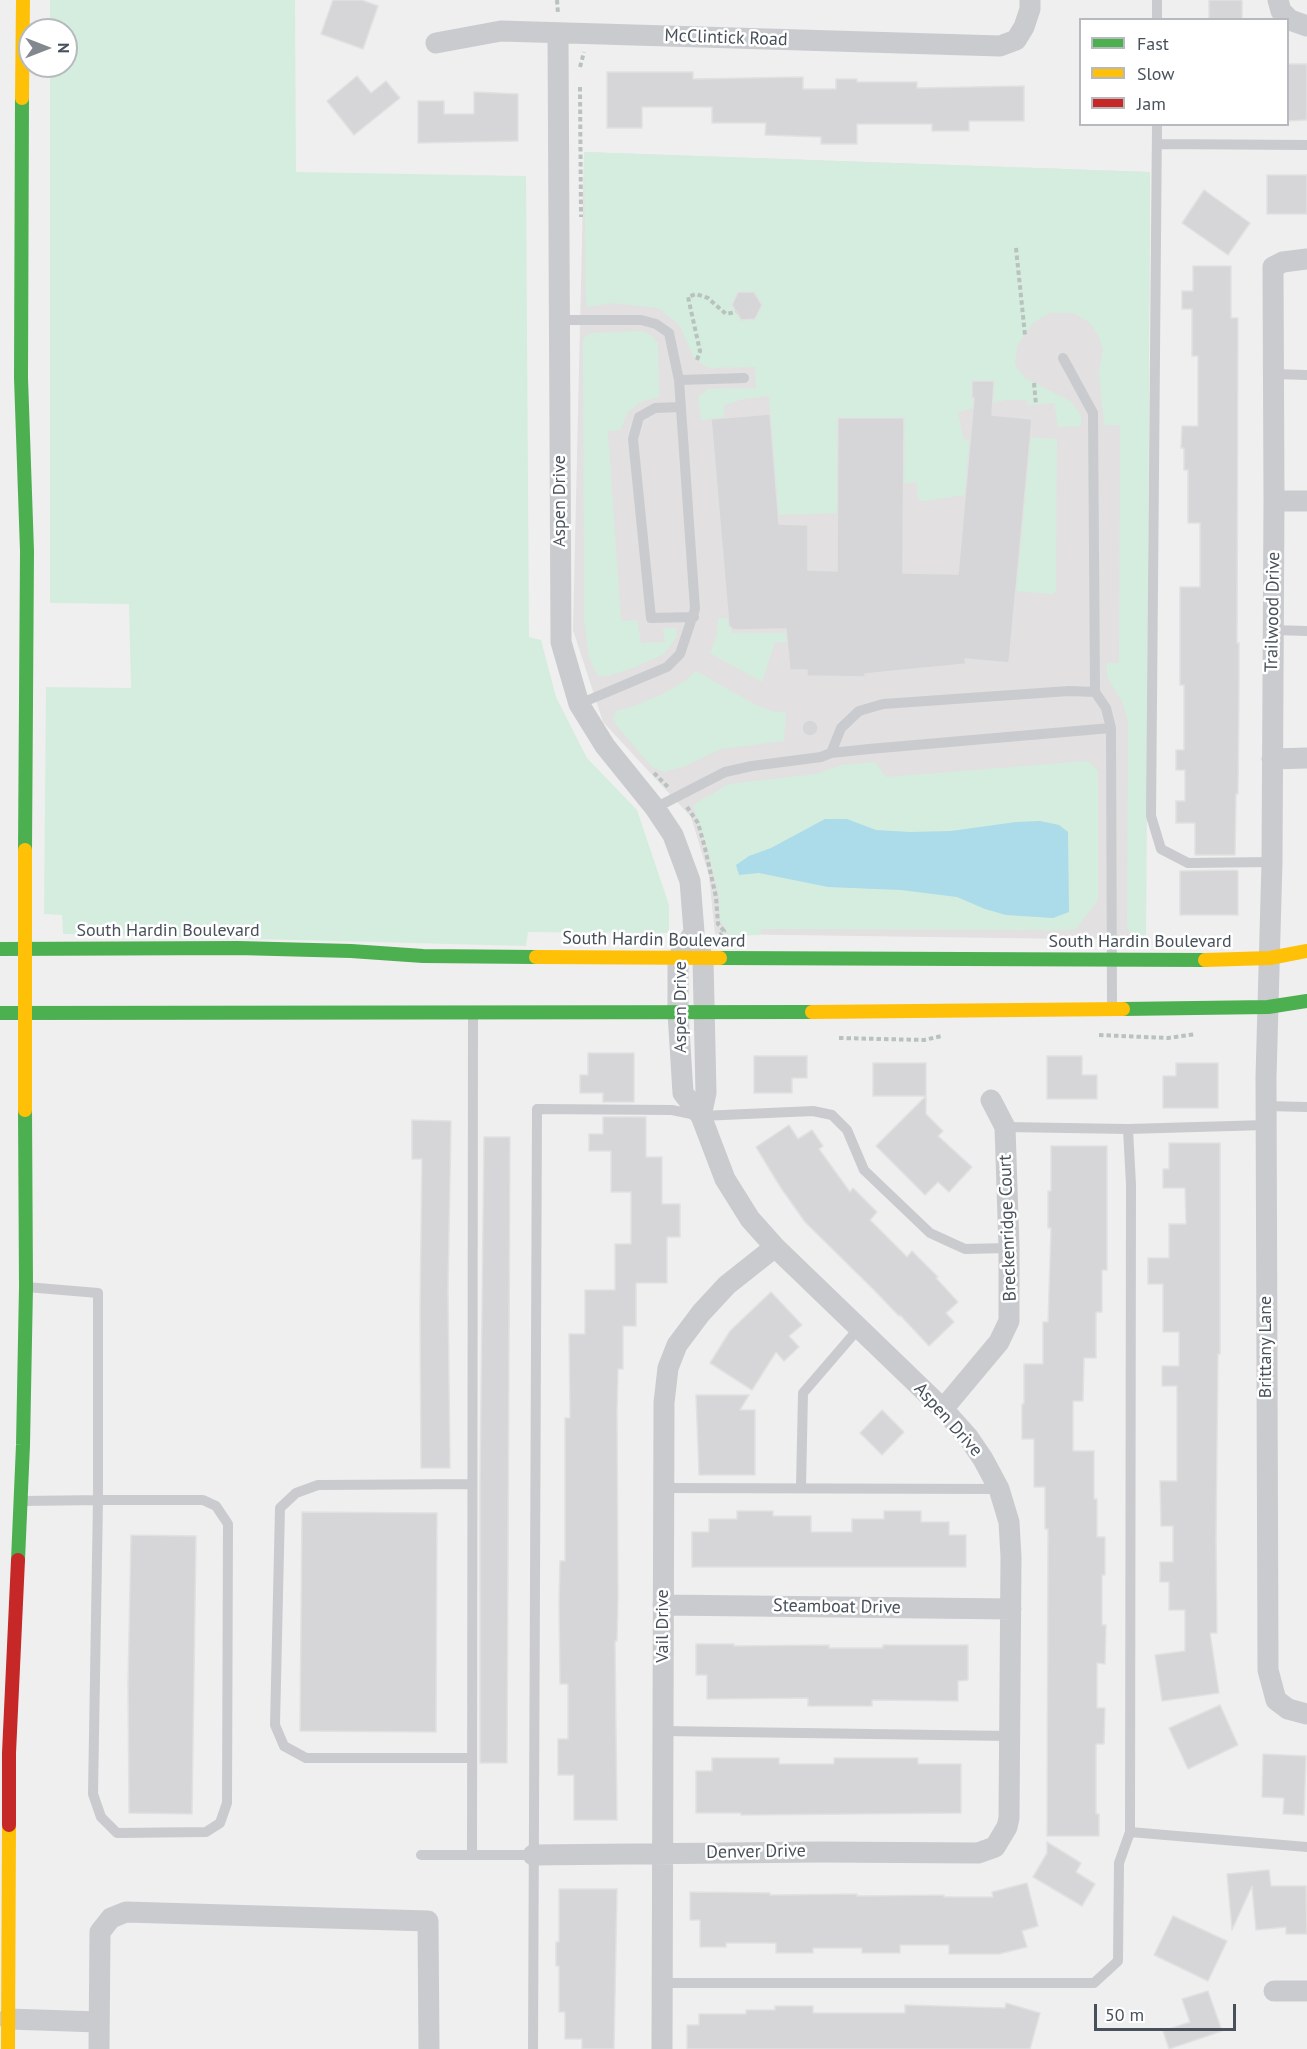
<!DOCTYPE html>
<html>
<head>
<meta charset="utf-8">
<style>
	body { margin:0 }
	#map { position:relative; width:1307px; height:2049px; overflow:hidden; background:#f0efef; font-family:"PT Sans",sans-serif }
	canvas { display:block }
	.legend { position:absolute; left:1079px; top:18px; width:210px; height:108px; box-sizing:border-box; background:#fff; border:2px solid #b6b9bd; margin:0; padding:8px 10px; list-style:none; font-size:18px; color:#48515b }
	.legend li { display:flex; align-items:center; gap:12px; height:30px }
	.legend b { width:30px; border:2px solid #b6b9bd }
	.north { position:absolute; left:18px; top:18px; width:60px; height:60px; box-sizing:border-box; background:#fff; border:2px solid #b6b9bd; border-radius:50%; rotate:90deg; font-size:16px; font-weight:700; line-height:24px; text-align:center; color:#48515b }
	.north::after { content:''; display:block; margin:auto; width:21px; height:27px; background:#83888f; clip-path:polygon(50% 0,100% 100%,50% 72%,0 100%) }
	.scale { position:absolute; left:1094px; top:2004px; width:142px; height:27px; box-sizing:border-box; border:3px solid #48515b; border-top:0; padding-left:8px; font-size:18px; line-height:21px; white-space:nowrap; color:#48515b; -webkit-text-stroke:4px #fff; paint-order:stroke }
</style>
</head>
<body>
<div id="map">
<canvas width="1307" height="2049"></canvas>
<ul class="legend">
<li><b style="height:8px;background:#4caf50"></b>Fast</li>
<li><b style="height:8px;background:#ffc107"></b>Slow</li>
<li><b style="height:8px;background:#c62828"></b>Jam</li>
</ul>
<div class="north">N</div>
<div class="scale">50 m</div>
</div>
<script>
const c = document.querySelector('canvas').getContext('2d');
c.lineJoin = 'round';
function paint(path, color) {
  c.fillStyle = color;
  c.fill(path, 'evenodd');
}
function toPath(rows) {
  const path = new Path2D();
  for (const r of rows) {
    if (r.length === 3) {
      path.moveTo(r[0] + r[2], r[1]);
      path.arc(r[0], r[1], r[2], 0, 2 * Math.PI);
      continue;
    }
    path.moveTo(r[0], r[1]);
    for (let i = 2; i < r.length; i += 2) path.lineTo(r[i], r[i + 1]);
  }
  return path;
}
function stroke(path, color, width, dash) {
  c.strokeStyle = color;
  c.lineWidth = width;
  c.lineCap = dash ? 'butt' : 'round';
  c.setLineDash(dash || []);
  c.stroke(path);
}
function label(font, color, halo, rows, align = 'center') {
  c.font = font + ' "PT Sans",sans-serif';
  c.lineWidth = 5;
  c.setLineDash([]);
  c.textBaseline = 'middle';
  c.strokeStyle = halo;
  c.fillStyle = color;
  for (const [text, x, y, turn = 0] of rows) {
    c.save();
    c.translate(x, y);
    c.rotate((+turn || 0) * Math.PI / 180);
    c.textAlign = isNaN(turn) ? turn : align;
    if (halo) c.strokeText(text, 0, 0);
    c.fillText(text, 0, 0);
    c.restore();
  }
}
paint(toPath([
	[584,152,1150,172,1146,940,715,934,709,876,691,817,603,722,573,630]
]), '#e2e0e1');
paint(toPath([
	[50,0,295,0,296,172,526,176,529,637,541,640,556,697,587,758,637,810,669,905,669,933,528,932,526,946,63,934,62,915,44,914,46,687,131,688,129,604,50,603,50,66,66,66,66,30,50,30],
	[584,152,1150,172,1146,940,1134,940,1127,927,1128,723,1123,703,1107,677,1107,663,1119,663,1120,425,1104,425,1099,373,1103,350,1098,335,1089,322,1073,313,1050,313,1033,323,1017,346,1015,364,1025,378,1072,402,1081,416,1081,426,1058,427,1054,403,1028,405,1027,400,1005,400,958,412,963,439,970,441,965,495,923,501,919,500,916,482,904,484,904,418,839,418,838,513,778,515,769,396,744,399,724,405,724,418,701,420,698,397,708,389,756,388,755,367,710,368,703,365,694,358,680,326,658,308,613,303,586,307],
	[641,331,651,335,658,343,659,397,640,402,627,413,621,430,608,431,621,621,637,620,641,643,665,642,663,628,677,628,676,638,664,654,635,667,608,676,598,676,589,658,584,618,583,339,589,333],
	[1030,437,1057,439,1056,590,1052,594,1016,591],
	[718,618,728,618,732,633,787,633,788,642,775,642,762,682,710,653,717,636],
	[696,671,756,705,775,712,786,712,784,741,721,749,685,766,664,772,652,767,616,725,613,717,616,711,634,706,663,694,688,679],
	[1087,761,1098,770,1098,900,1075,930,761,929,760,935,730,936,720,920,719,894,706,844,693,805,729,784,816,774,842,765,875,762,886,777]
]), '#d5edde');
paint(toPath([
	[825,819,847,819,876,830,910,832,951,831,1016,822,1040,821,1059,825,1068,832,1069,912,1053,918,1006,915,985,909,957,897,901,890,828,887,759,873,739,875,736,865,749,856,771,848]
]), '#acdbe9');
const building = toPath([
	[333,0,362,0,378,6,363,49,321,34,333,0],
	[1209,0,1242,0,1242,20,1209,20,1209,0],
	[1287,64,1307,64,1307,120,1287,121,1287,64],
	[607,72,693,72,693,79,803,77,803,89,836,89,836,79,857,79,857,82,917,82,917,88,1024,86,1024,121,969,121,969,131,932,131,932,124,857,124,857,144,821,144,821,137,765,135,766,123,712,123,712,107,642,107,642,128,607,128,607,72],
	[357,76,371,93,386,81,400,98,354,135,327,101,357,76],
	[474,92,518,94,518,141,418,143,418,101,444,101,444,114,474,114,474,92],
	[1267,175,1307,175,1307,214,1267,214,1267,175],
	[1204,190,1250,223,1228,255,1182,223,1204,190],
	[1193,266,1231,266,1231,318,1238,318,1237,643,1239,643,1239,685,1238,794,1236,794,1235,855,1195,855,1195,823,1176,823,1176,801,1185,801,1185,770,1176,770,1176,750,1184,750,1184,685,1180,685,1180,587,1200,587,1200,523,1188,523,1188,470,1184,470,1184,448,1181,448,1182,426,1198,426,1198,356,1192,356,1192,309,1182,309,1182,291,1193,291,1193,266],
	[738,292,754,292,762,305,755,319,741,320,732,305,738,292],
	[972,381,994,381,992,415,1032,419,1009,663,965,659,966,664,865,674,865,677,807,676,807,670,790,670,786,629,734,630,729,626,711,419,770,414,779,524,808,525,808,570,837,571,838,418,904,418,903,573,958,574,974,398,972,398,972,381],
	[810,728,8],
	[1235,870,1238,871,1238,915,1180,915,1180,871,1235,870],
	[588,1053,634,1053,634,1102,603,1102,603,1093,580,1093,580,1075,588,1075,588,1053],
	[754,1056,807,1056,807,1078,792,1078,792,1093,754,1093,754,1056],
	[1047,1056,1082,1056,1082,1075,1097,1075,1097,1099,1047,1099,1047,1056],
	[873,1063,926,1063,926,1114,943,1131,938,1136,972,1167,949,1192,938,1182,925,1195,876,1146,926,1096,873,1096,873,1063],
	[1176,1063,1218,1063,1218,1108,1163,1108,1163,1076,1176,1076,1176,1063],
	[603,1117,646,1117,646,1157,662,1157,662,1204,680,1204,680,1237,667,1237,667,1283,636,1283,636,1326,623,1326,623,1369,618,1369,617,1411,618,1596,617,1641,615,1641,617,1820,574,1820,574,1775,558,1775,558,1739,568,1739,568,1684,560,1684,559,1605,560,1561,565,1561,565,1418,570,1418,569,1334,585,1334,585,1290,615,1290,615,1244,631,1244,631,1192,611,1192,611,1151,589,1151,589,1134,603,1134,603,1117],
	[412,1120,451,1121,448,1288,450,1468,421,1468,420,1310,422,1159,412,1159,412,1120],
	[789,1125,798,1139,812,1130,823,1146,819,1149,850,1192,853,1188,877,1212,870,1220,907,1257,912,1251,938,1277,936,1278,958,1302,946,1313,954,1322,929,1346,900,1315,899,1316,874,1290,805,1222,781,1188,756,1147,789,1125],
	[484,1137,510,1137,507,1763,480,1763,480,1483,484,1137],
	[1169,1143,1220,1143,1220,1354,1218,1354,1216,1539,1217,1633,1210,1633,1219,1693,1162,1701,1155,1655,1185,1651,1185,1610,1169,1610,1169,1582,1160,1582,1160,1562,1173,1562,1173,1526,1161,1526,1160,1481,1177,1481,1177,1386,1162,1386,1162,1366,1179,1366,1179,1332,1163,1332,1163,1284,1148,1284,1148,1258,1169,1258,1169,1224,1186,1224,1185,1188,1163,1188,1163,1169,1169,1169,1169,1143],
	[1051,1146,1107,1146,1107,1270,1102,1270,1102,1312,1096,1312,1096,1358,1084,1358,1083,1401,1073,1401,1073,1451,1094,1451,1094,1499,1097,1499,1097,1537,1105,1537,1105,1575,1102,1575,1102,1625,1106,1625,1105,1664,1097,1663,1097,1708,1105,1708,1104,1744,1096,1744,1096,1814,1099,1814,1099,1836,1047,1836,1048,1529,1045,1529,1045,1487,1034,1487,1034,1439,1022,1439,1022,1404,1024,1404,1024,1364,1043,1364,1043,1322,1048,1322,1051,1228,1048,1228,1048,1191,1051,1191,1051,1146],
	[771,1292,802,1325,789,1336,799,1347,784,1361,776,1352,752,1390,710,1363,730,1331,771,1292],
	[696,1395,749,1395,740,1410,755,1410,755,1475,699,1475,696,1395],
	[882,1410,904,1432,882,1455,860,1433,882,1410],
	[737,1511,773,1511,773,1516,811,1516,811,1532,852,1532,852,1519,884,1519,884,1511,921,1511,921,1522,949,1522,949,1535,966,1535,966,1567,692,1567,692,1532,709,1532,709,1519,737,1519,737,1511],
	[302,1512,437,1513,436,1732,300,1731,302,1512],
	[131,1535,196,1536,192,1814,129,1813,128,1684,131,1535],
	[696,1644,734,1644,734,1646,829,1645,829,1648,883,1648,883,1645,968,1645,968,1680,958,1681,958,1701,872,1700,872,1706,808,1706,808,1698,707,1699,707,1675,696,1675,696,1644],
	[1220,1705,1238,1745,1188,1769,1169,1728,1220,1705],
	[1263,1754,1306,1756,1304,1815,1283,1814,1284,1798,1262,1797,1263,1754],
	[712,1758,779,1758,779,1764,834,1764,834,1758,918,1758,918,1764,961,1764,961,1813,741,1815,741,1813,696,1813,696,1771,712,1771,712,1758],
	[1047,1842,1081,1863,1076,1872,1095,1884,1082,1906,1033,1877,1047,1853,1047,1842],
	[1269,1870,1271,1886,1306,1886,1307,1934,1286,1934,1286,1927,1256,1930,1252,1886,1232,1930,1227,1874,1269,1870],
	[1027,1883,1038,1926,1022,1931,1027,1947,999,1954,949,1954,949,1945,900,1945,900,1953,862,1953,862,1948,813,1948,813,1953,776,1953,776,1943,726,1943,726,1947,700,1947,700,1920,690,1920,690,1892,770,1893,770,1895,857,1894,857,1896,944,1895,944,1897,993,1897,992,1892,1027,1883],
	[559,1889,617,1889,614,2049,582,2049,582,2039,565,2039,565,2012,559,2012,559,1966,556,1966,556,1942,559,1942,559,1889],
	[1173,1916,1227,1941,1208,1981,1154,1955,1173,1916],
	[1208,1991,1222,2031,1169,2049,1163,2031,1190,2022,1182,1999,1208,1991],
	[1006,2003,1040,2013,1030,2049,687,2049,687,2025,699,2025,699,2014,746,2014,746,2010,775,2010,775,2006,813,2006,813,2013,905,2013,905,2005,1005,2008,1006,2003]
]);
paint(building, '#d6d6d8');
stroke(building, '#e1e1e2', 1.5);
stroke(toPath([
	[557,0,558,14],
	[580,67,584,52],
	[580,87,581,217],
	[1016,248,1025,335],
	[697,360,700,351,688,297,696,294,708,298,726,314,736,312],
	[1034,383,1036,405],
	[654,773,668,787],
	[687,807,698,823,705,848,716,897,718,924,724,931,720,935],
	[1099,1035,1168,1038,1196,1034],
	[839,1038,924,1040,942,1036]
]), '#b8c2bf', 4, [4.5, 3]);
stroke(toPath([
	[1157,20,1157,0],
	[1157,124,1151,816,1161,849,1188,863,1272,862],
	[1157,144,1307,145],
	[559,320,641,320,656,324,669,333,679,380,695,609,680,654,667,667,579,704],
	[1063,358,1093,413,1095,692],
	[1273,374,1307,375],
	[679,380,744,378],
	[680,407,655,408,639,417,633,439,651,618,694,617],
	[1273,630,1307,631],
	[831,753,841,728,859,711,883,704,1069,691,1095,692,1106,708,1111,728,1112,1008],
	[655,808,725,772,752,766,821,757,831,753,869,749,1111,728],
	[1266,1106,1307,1107],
	[1005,1127,1128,1129,1266,1125],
	[801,1487,803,1393,859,1328],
	[664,1488,999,1489],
	[23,1501,98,1500,203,1500,216,1506,228,1524,227,1803,220,1823,206,1832,117,1833,101,1817,93,1794,98,1500,98,1293,26,1287],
	[663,1731,1010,1736],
	[472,1758,306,1758,284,1746,275,1725,280,1508,296,1493,318,1485,472,1484],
	[1130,1832,1307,1847],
	[421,1855,533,1855],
	[472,1855,473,1015],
	[662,1983,1094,1983,1118,1961,1119,1863,1130,1832,1131,1185,1128,1129],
	[533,2049,537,1109,672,1110,701,1116,813,1111,832,1115,847,1130,864,1170,930,1233,965,1249,1009,1248]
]), '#cacbce', 10);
stroke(toPath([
	[1278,0,1281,11,1290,20,1307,26],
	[436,43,501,31,1000,46,1016,40,1024,27,1030,9,1030,0],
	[1307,259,1283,262,1273,267,1274,501,1272,862,1266,1077,1268,1670,1276,1700,1288,1709,1307,1714],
	[1274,501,1307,501],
	[1272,759,1307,758],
	[699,947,703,959,706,1093,701,1116],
	[943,1409,999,1342,1009,1321,1009,1248,1005,1127,991,1100],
	[663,1605,1011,1609],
	[533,1855,820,1852,978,1853,995,1847,1007,1827,1009,1818,1011,1557,1009,1522,999,1489,983,1459,968,1437,943,1409,775,1247,750,1219,725,1179,701,1116,683,1093,678,1013,678,958,694,932,690,881,673,835,655,808,605,746,579,704,561,642,558,34],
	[1274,1991,1307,1991],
	[8,2019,99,2022],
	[99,2049,100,1932,111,1918,126,1912,428,1921,429,2049],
	[662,2049,664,1403,668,1368,677,1345,701,1313,727,1285,775,1247]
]), '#cacbce', 21);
stroke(toPath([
	[22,98,21,378,27,551,25,850],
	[0,949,238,948,351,951,423,956,536,957],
	[720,958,1205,960],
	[1123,1009,1268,1007,1307,1001],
	[0,1013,812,1012],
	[18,1560,23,1445,26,1287,25,1110]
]), '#4caf50', 14);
stroke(toPath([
	[22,98,23,0],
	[536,957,720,958],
	[1205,960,1270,958,1307,951],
	[812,1012,1123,1009],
	[25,1110,25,850],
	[8,2049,9,1825]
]), '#ffc107', 14);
stroke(toPath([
	[9,1825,9,1753,18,1560]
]), '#c62828', 14);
label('18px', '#48515b', '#fff', [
	["McClintick Road",726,38,2],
	["Aspen Drive",560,501,-90],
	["Trailwood Drive",1273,612,-89],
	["South Hardin Boulevard",168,931],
	["South Hardin Boulevard",654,940,1],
	["South Hardin Boulevard",1140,942],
	["Aspen Drive",681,1007,-90],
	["Breckenridge Court",1008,1228,-92],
	["Brittany Lane",1266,1347,-90],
	["Aspen Drive",948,1420,48],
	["Steamboat Drive",837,1607,1],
	["Vail Drive",663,1626,-90],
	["Denver Drive",756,1852,-1]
]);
</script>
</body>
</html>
